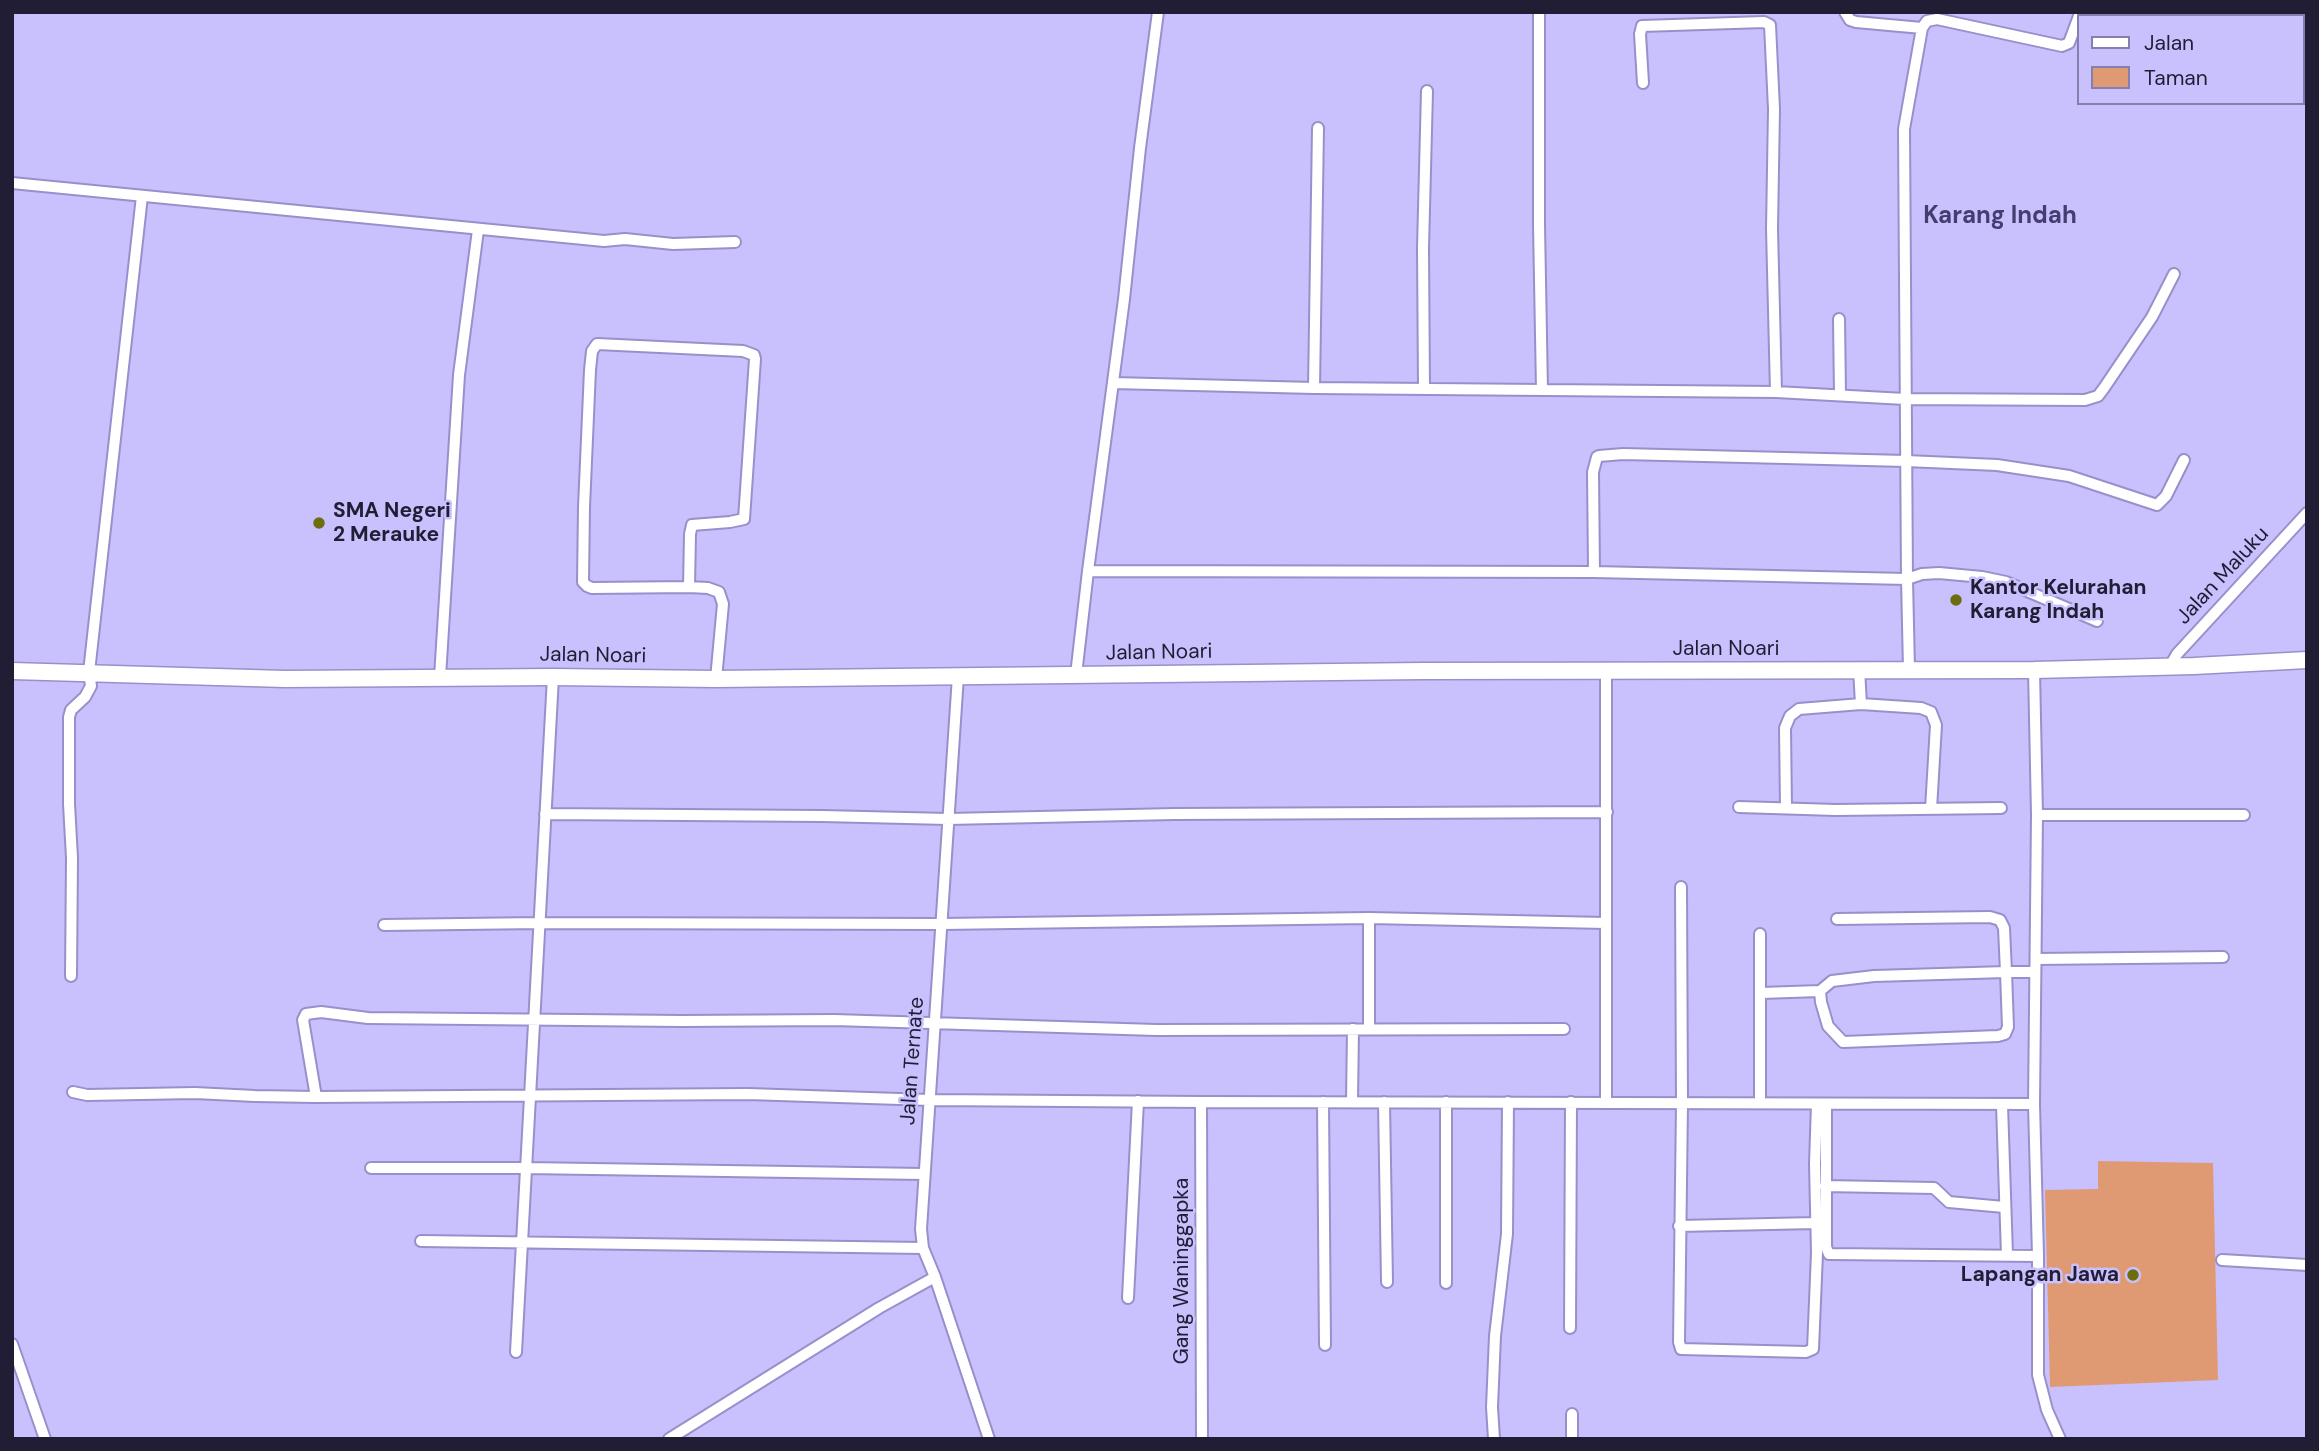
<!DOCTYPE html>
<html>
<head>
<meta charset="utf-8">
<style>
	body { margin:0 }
	#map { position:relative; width:2319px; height:1451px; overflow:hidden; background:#c8c1fe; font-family:"DM Sans",sans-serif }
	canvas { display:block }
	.frame { position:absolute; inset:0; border:14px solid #211d34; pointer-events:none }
	.legend { position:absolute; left:2077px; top:14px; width:228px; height:91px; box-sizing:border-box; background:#c8c1fe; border:2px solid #857fad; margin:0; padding:9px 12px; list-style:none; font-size:21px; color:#211d34 }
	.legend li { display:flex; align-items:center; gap:14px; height:35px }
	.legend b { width:35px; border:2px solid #857fad }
</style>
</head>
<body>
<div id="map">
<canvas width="2319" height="1451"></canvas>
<div class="frame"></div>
<ul class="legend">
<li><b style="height:9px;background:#fff"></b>Jalan</li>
<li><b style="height:19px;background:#e09a73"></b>Taman</li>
</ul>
</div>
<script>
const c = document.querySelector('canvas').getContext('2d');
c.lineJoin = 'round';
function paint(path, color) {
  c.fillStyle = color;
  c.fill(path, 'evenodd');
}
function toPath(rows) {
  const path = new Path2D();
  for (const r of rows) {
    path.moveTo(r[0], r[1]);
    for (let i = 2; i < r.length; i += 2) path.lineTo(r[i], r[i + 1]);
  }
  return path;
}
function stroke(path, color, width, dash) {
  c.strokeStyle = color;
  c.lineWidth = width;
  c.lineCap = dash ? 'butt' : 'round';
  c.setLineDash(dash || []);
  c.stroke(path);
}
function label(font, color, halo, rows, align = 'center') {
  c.font = font + ' "DM Sans",sans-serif';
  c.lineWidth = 5;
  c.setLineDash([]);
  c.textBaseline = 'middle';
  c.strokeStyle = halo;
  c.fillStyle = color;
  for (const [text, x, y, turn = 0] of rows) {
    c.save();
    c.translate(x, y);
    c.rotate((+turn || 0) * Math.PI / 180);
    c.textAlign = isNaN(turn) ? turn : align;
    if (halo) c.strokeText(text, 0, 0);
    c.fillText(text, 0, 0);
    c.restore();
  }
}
paint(toPath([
	[2098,1161,2213,1163,2218,1380,2050,1387,2045,1190,2098,1189]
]), '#e09a73');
const street = toPath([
	[1539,12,1539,225,1542,390],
	[1845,12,1850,20,1856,22,1922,28],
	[2303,68,2307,69],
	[1643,83,1640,34,1642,26,1764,22,1770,25,1774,109,1772,229,1776,392],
	[12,183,604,241,625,239,673,244,735,242],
	[1839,319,1840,395],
	[1113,383,1314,388,1776,392,1905,399,2085,400,2098,396,2104,388,2152,317,2174,274],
	[1314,388,1318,128],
	[1424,389,1423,248,1427,91],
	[1088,571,1594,572,1907,579,1922,574,1939,573,1982,577,2006,582,2097,621],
	[1594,572,1593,472,1597,457,1599,456,1623,454,1906,461,1997,465,2069,476,2157,505,2166,496,2184,460],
	[689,587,690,534,692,525,730,522,744,519,755,359,754,355,743,351,597,344,592,351,590,370,584,507,583,582,587,586,592,588,689,587,708,588,719,592,723,604,716,679],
	[2170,666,2177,654,2307,513],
	[1859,669,1861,704],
	[1606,670,1606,1103],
	[1909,670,1907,579,1904,129,1922,28,1927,21,1937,19,2062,46,2069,43,2079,16],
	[2034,670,2037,815,2034,1104,2038,1256,2038,1375,2047,1410,2060,1439],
	[1076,675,1088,571,1124,299,1140,148,1158,12],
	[958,676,921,1229,923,1248,935,1277,989,1439],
	[440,677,459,375,478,230],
	[1739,807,1836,810,2001,808],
	[1786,808,1785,728,1790,716,1799,709,1861,704,1921,708,1931,712,1936,725,1931,809],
	[545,814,822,816,948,819,1175,814,1607,812],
	[2037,815,2244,815],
	[1681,887,1682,1104,1679,1342,1681,1349,1806,1352,1813,1349,1817,1253,1815,1164,1817,1104],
	[1369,918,1369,1029],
	[1837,919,1990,917,2000,920,2004,928,2006,972,2008,1027,2005,1034,1998,1036,1843,1042,1828,1026,1821,1002,1820,991,1832,981,1874,976,2006,972,2035,972],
	[384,925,539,923,942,924,1369,918,1606,923],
	[2036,959,2223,957],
	[71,976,72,858,69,804,69,717,71,710,85,697,91,686,89,672,142,196],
	[1761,993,1820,991],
	[73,1092,87,1095,195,1093,255,1096,316,1097,748,1094,930,1100,1201,1102,2034,1104],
	[316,1097,303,1020,306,1014,321,1012,368,1018,682,1021,834,1020,1156,1030,1564,1029],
	[1352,1101,1353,1029],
	[1201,1102,1202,1439],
	[1323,1102,1325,1345],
	[1384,1102,1387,1282],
	[1446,1102,1446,1283],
	[1760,1103,1760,934],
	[1826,1104,1826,1247,1829,1254,2038,1256],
	[2002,1105,2007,1255],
	[371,1168,526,1168,924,1174],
	[1825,1186,1934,1188,1949,1202,2004,1207],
	[1679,1226,1816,1223],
	[421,1241,923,1248],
	[2222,1260,2307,1265],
	[1128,1298,1138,1101],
	[1570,1328,1571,1102],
	[12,1344,45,1439],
	[516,1352,553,677],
	[669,1439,879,1308,935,1277],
	[1494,1439,1492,1407,1495,1336,1507,1234,1508,1102],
	[1572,1439,1572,1414]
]);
const secondary = toPath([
	[12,671,285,679,553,677,716,679,1423,671,2034,670,2194,666,2307,660]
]);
stroke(street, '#9890ca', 14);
stroke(secondary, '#9890ca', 19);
stroke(street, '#fff', 10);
stroke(secondary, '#fff', 16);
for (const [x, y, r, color] of [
	[319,523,7,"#6c6d0e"],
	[1956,600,7,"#6c6d0e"],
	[2133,1275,7,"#6c6d0e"]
]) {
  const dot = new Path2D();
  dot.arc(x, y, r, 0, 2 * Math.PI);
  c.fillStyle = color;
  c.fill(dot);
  stroke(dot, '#c8c1fe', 2.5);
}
label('bold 21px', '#211d34', '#c8c1fe', [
	["SMA Negeri",333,511],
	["2 Merauke",333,535],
	["Kantor Kelurahan",1970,588],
	["Karang Indah",1970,612],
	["Lapangan Jawa",2119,1275,"right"]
], 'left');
label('21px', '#211d34', '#c8c1fe', [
	["Jalan Maluku",2223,576,-47],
	["Jalan Noari",1726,649],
	["Jalan Noari",1159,653,-1],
	["Jalan Noari",593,656,1],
	["Jalan Ternate",913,1061,-86],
	["Gang Waninggapka",1182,1271,-90]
]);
label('bold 24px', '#453c6f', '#c8c1fe', [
	["Karang Indah",2000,217]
]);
</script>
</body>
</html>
